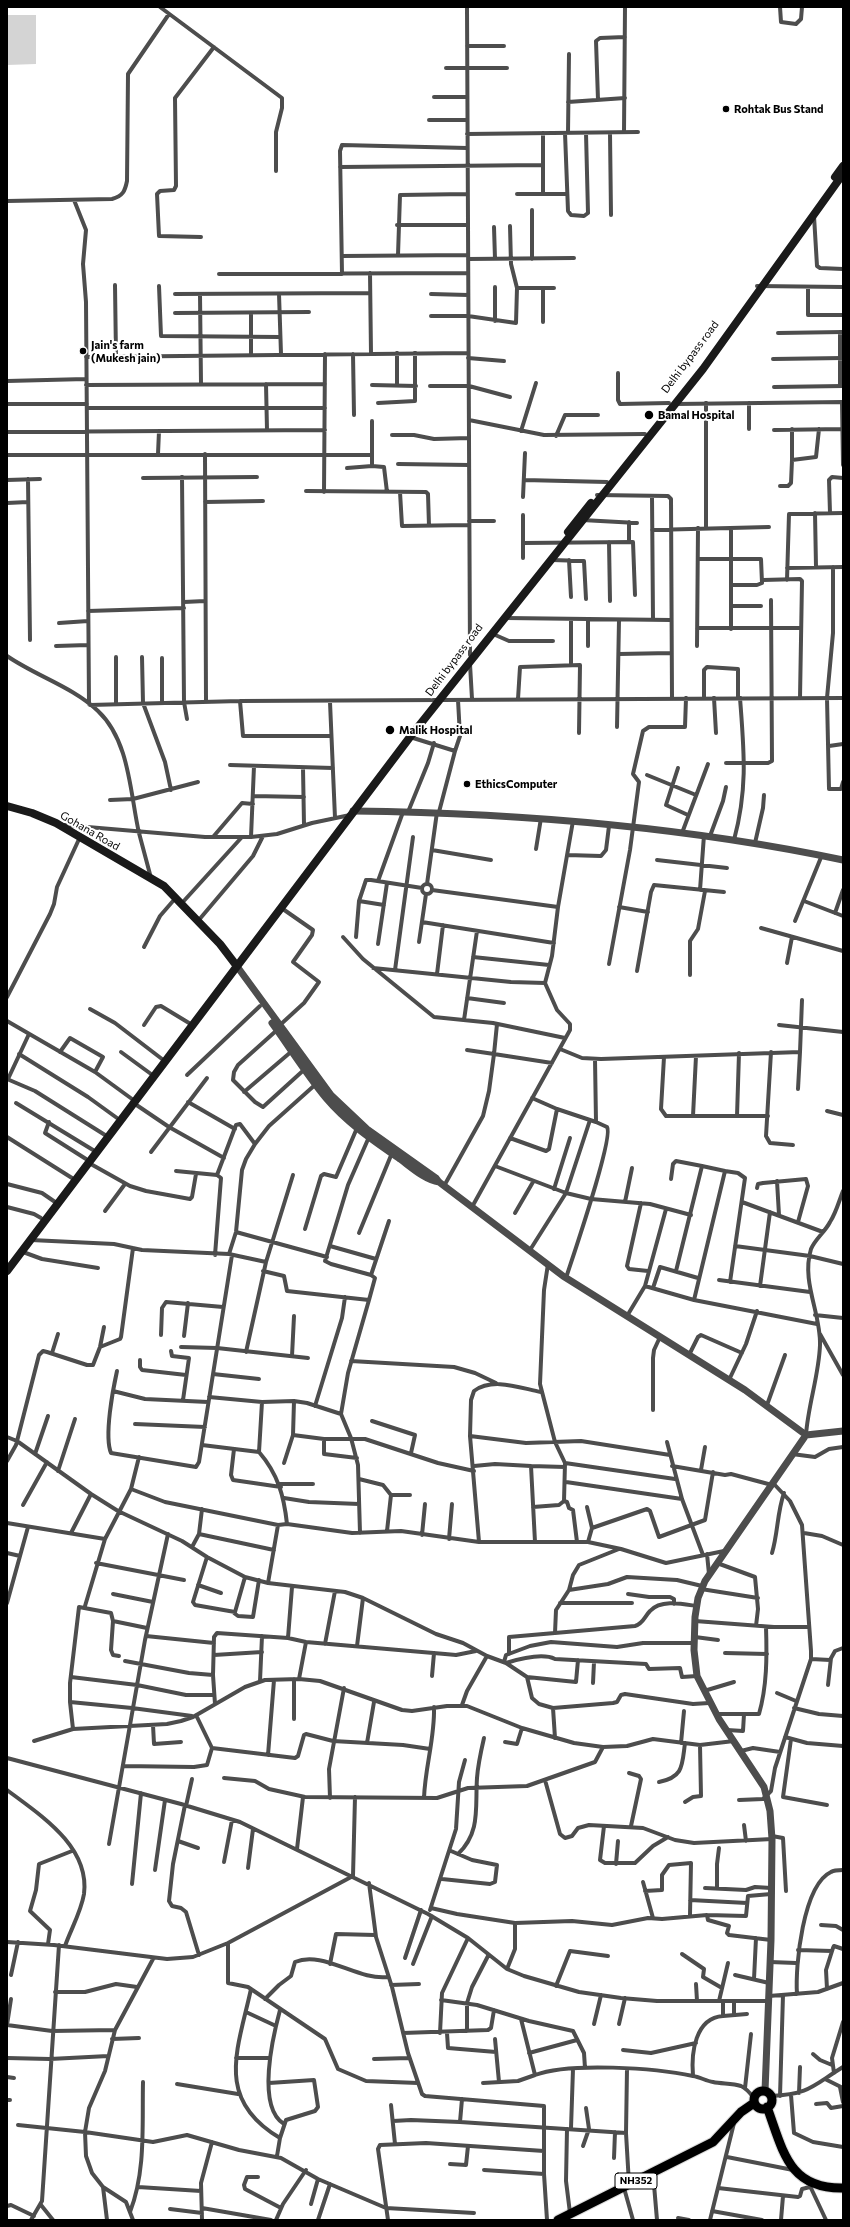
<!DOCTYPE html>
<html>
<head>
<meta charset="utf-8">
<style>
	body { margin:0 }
	#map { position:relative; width:850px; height:2227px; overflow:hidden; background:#fff; font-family:Commissioner,sans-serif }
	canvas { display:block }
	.frame { position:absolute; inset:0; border:8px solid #000; pointer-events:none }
</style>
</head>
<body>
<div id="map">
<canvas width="850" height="2227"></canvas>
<div class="frame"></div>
</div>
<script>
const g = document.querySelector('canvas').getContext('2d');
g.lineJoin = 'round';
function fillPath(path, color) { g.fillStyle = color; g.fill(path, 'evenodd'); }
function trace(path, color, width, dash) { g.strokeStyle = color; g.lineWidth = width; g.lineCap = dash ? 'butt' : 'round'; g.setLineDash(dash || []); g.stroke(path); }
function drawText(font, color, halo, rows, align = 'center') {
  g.font = font + ' Commissioner,sans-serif'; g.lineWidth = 4; g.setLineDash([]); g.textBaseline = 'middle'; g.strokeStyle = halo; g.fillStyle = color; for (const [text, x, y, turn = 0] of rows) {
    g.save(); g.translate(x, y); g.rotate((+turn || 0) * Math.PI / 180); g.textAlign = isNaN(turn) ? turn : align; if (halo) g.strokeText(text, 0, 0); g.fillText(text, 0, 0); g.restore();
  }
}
fillPath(new Path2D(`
	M7,15h29v49l-29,1z`), '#d4d4d4');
const trunk = new Path2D(`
	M754 2100a9 9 0 1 1 18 0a9 9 0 1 1-18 0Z
	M767,2107c16,43 21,82 76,81
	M558,2220l155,-78 28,-30 13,-9`);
trace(trunk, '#dbdbdb', 11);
trace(new Path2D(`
	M160,7l122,91v10l-6,24v39
	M467,7l3,648
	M780,7l1,15 15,2 5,-5 1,-12
	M467,46h37
	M446,68h61
	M434,97h33
	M598,100l-2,-59 4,-3 25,-1
	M568,102l57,-4
	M429,120h38
	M624,132l1,-125
	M543,133v61
	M565,133l3,78 3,4 13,1 4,-3 -2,-80
	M568,133l1,-79
	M610,133l1,82
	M467,134l171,-2
	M340,167l203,-2
	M517,194h50
	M74,200l12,30 -3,34 3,38 3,402
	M7,201l105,-2c11,-3 13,-8 15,-18l1,-107 41,-60
	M814,216l3,50 3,2 23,1
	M397,225h71
	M494,227l1,32
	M201,237l-42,-1 -2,-42 3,-3 14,-1 2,-4 -1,-88 39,-51
	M398,255l2,-60 67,-1
	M342,256l126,-1
	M468,259l106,-1
	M532,259v-49
	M370,273l1,81
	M219,274l249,-1
	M342,274l-2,-123 2,-6 125,3
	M115,285l1,72
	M159,286l2,50 119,1
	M757,286l86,1
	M495,287v34
	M808,287v28h35
	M517,288h37
	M543,288v34
	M175,294l195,-1
	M200,294l1,90
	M279,294l2,60
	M431,294l37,1
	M175,313l134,-1
	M431,316h37l48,7 1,-35 -6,-24 -1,-38
	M778,333l65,-1
	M397,353v32
	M353,354l1,61
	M251,355v-42
	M86,357l382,-4
	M468,358l36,3
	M773,359l70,-1
	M618,373v27l2,4 49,-1
	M7,381l79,-2
	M266,384l1,46
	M86,385l239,-1
	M372,385l44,1
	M430,386h39l41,11
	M840,386v-54
	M774,387l69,-1
	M842,402l1,63
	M378,403l37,-2v-48
	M7,404h80
	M676,404l167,-2
	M87,408h238
	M469,420l75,15 101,-1
	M372,421v45l12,1 3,25
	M749,429v-26
	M792,429v31l24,-3 3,-28
	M774,430l69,-1
	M521,431l15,-48
	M7,432l318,-2
	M392,435h22l20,4 35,-1
	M556,436l9,-21h33
	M158,454l1,-23
	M205,454l1,248
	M7,455h365
	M398,464l71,1
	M347,468l25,-2
	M182,477l2,225 3,17
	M143,478l114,-1
	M28,479l2,161
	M7,480l33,-1
	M524,480l83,2
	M780,486h8l3,-3 1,-23
	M306,491l120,1 2,2 1,32
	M324,492l1,-138
	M400,492l2,34 67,-1
	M597,495l71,1 3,3 1,200
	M652,496l1,124
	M523,497l2,-44
	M205,502l58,-1
	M7,503l21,-1
	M815,513l1,54
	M830,513l-1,-33 3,-3 11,1
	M582,520l55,3
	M469,521h25
	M706,528v-125
	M731,528v101
	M652,530l117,-3
	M609,542l1,59
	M629,542v-20
	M523,543l110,-1 2,53
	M523,558v-43
	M698,559h63l1,24 -5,2h-26
	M552,560l32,1 2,38
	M569,560l2,37
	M833,567v66l-6,65 2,91h12l2,-7
	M787,568l56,-1
	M763,580l37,-1 2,2 -2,117
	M787,580l2,-66 54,-1
	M184,602l21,-1
	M731,606h30
	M88,611l96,-3
	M506,618l165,2
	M571,620v44
	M588,620v26
	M59,623l29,-2
	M697,628h104
	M493,634l16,7h44
	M56,646l32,-1
	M697,646l1,-118
	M619,654l52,-1
	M7,656c29,20 66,31 91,55 32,30 32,83 41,122 4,15 8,30 12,45
	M116,657v46
	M142,657l1,46 22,59 6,28
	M162,658v44
	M470,664l2,35
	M704,698v-28l3,-3 31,2v29
	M714,698l2,35
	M518,699l2,-32 60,-2 -1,68
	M240,701l3,35h88
	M330,702l5,116
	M90,705l150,-4 603,-3
	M617,727l2,-107
	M410,737l45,14
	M829,746l14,-2
	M726,763h42l4,-2 -1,-161
	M230,765l103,3
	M303,768l1,57
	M678,768l-12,37 22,10
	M647,775l49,20
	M253,796l51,1
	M110,800l23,-1 65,-17
	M408,812l20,-49 6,-20
	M439,812l16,-61 5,-15 -2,-36
	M64,825l141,12h46l26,-3 35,-11 38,-8
	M682,833l26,-69
	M710,836l13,-35 3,-14
	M213,837l29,-34 11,1
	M251,837l3,-71
	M734,840c14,-52 10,-89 6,-142
	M755,843l8,-35 1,-13
	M536,849l5,-31
	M432,850l59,10
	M567,855l34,1 5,-6 3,-24
	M657,860l70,8
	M378,881l25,-69
	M427,884l10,-72
	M422 889a5 5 0 1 1 10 0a5 5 0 1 1-10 0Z
	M432,890l126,17
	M700,890l4,-55
	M359,901l25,4
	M804,901l39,15
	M182,903l60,-66
	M619,907l29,5
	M835,913l8,-23
	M198,921l55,-65 10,-20
	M795,921l27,-66
	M422,922l132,21
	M761,928l82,23
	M343,937l20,22 71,58 59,6 72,15
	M356,937l3,-36 7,-21h5l51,8
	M419,942l7,-48
	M378,944l9,-61
	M144,947l16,-31 13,-15
	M473,957l76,8
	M787,963l5,-26
	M609,964l21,-114 9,-68 -6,-8 10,-43 6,-4h36l1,-29
	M373,968l138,14 34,1 7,-27 6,-49 15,-86
	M395,970l18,-133
	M637,971l14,-79 3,-7 70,7
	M437,974l6,-49
	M690,975v-34l8,-12 7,-38
	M7,997l43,-83 4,-10 3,-17 23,-50
	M467,998l37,5
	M90,1009l25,14 47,36
	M464,1020l13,-89
	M7,1021l88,51 37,27
	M144,1025l12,-18 5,-1 28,17
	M280,1025l24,-22 15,-21 -26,-20 19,-27 1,-5 -33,-23
	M779,1025l64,7
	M277,1030l-39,35 -4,7 -1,8 22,22 8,5 43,-39
	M560,1049l22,9 19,1 199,-7 2,-52
	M467,1050l27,4 3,-30
	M60,1052l10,-14 33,19 -8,15
	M121,1052l30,22
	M771,1052l-5,84 4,7 23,2
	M19,1054l69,43 29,21
	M664,1057l-3,52 5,7h102
	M187,1075l73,-69
	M7,1079l28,12 70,44
	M8,1079l21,-45
	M798,1089l2,-37
	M244,1092l48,-41
	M188,1102l47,27
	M16,1103l77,47
	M135,1104l34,23 55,31
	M557,1109l39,13 -1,-63
	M827,1111l16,4
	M693,1116l3,-60
	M737,1116l2,-63
	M49,1122l-4,11 41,26
	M7,1137l65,41
	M369,1137l-21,48 -23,76 6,3 40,11
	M510,1138l36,13 3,-2 8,-40 -25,-11
	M151,1152l56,-74
	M89,1163l41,23 16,5 44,8 2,-2 4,-23
	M495,1166l71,27 25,6 59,5 41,11
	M176,1171l41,4
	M725,1171l13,2 7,5 -15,104
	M671,1179l2,-15 3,-3 26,5
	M777,1181l2,34
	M7,1184l35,9 16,11
	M444,1186l39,-70 6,-25 5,-37 58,9
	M757,1188l1,-4 5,-1 43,-4 2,7 -10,36
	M554,1189l16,-51
	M625,1202l7,-34
	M742,1202l81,30
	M641,1203l-14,63 2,3 19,2
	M7,1207l27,7 7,4
	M472,1207l98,-177v-6l-13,-14 -12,-27
	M105,1211l20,-27
	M515,1213l18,-31
	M305,1229l16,-53 3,-2 12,3 21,-49
	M236,1232l91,25
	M359,1233l33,-80
	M31,1240l83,4 28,6 87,4
	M330,1246l46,13
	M735,1246l75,10 33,8
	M530,1250l36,-57 24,-73
	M23,1252l19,7 56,9
	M215,1255l6,-77 -4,-3 19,-50 4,-1 15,20
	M266,1262l-37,-8 7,-22 6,-62 4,-11 9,-15 14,-18 47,-42
	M548,1264l-4,26 -4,94 15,58 10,21 -1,38 3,1 2,6 4,2 4,32
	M263,1271l21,5 3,15 82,9 6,-22 -4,-3 18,-54
	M676,1271l26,-105 23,5 -31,129
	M566,1278c6,-19 48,-141 41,-151l-11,-5
	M719,1280l91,12
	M645,1286l49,14 123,24
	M760,1286l10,-74
	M653,1288l7,-21 38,11
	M815,1315l28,3
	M627,1316l18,-30 21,-77
	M820,1334l23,41
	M161,1335l1,-27 4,-6 57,5
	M184,1336l4,-33
	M100,1347l20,-8 1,-2 12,-89
	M181,1347l36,1 91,10
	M171,1351l1,5 17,2 -6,42
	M246,1352l20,-90 27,-87
	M52,1353l6,-19
	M689,1355l9,-18 3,-2 41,18
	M292,1356l2,-40
	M140,1360v7l2,3 44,5
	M351,1361l103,6 21,6 21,10
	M117,1371c-4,18 -13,65 -6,82l85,14 3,-5 33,-207
	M213,1374l46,5
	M729,1380l17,-36 11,-33
	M113,1391l32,8 63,3
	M209,1397l53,5 32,-1 13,2 34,11
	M262,1402l-3,50c19,22 25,44 28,72
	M767,1405l18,-50
	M315,1406l27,-88 3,-21
	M653,1410v-52l1,-8 6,-13
	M372,1421l43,14 -4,18
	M135,1424l70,3
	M293,1435l31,4h41l73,24 36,8
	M806,1435c2,-30 13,-60 14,-90 1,-32 -19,-63 -9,-96 4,-10 14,-17 19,-27 6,-9 9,-21 13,-31
	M470,1436l56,7 55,-2 89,14
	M7,1437l10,4 74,53 27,17 64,30 25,16 38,20 23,6 77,9 18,6 73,36 27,9 24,13 19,7 21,14 5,21 7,6 14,4 60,-5 4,-1 4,-7 4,-1 68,10 16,-1
	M324,1439v15l33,4
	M667,1442l15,57 21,56
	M202,1445l57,7
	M234,1449l-3,26 2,5 48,7
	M35,1454l13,-38
	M792,1454l23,3 14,-8 14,-2
	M7,1461l9,-16 23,-90 4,-4 4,1 40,13h6l7,-18 4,-20
	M284,1463l9,-28 1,-34
	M565,1463l110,16
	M474,1466l21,-2 36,2
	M672,1466l53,9 6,-1 41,11
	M701,1470l4,-23
	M58,1471l17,-52
	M359,1479l24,6 8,10h19
	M566,1482l116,17
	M280,1484h33
	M131,1489l34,13 113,23 9,-1 65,9 49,-2 78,11h109l33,7 45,14 58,-12
	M284,1498l25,4 50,2
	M23,1505l24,-43
	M533,1507l26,-2 5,-4
	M587,1507l5,21 -4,14
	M7,1523l98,16
	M592,1528l55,-19 3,2 9,26 46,-17 8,-48
	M387,1531l4,-36
	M71,1533l20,-39
	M360,1533l-2,-68 -7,-27 -10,-24 7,-41 21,-73
	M804,1533l18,3 21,9
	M199,1534l75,16
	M422,1535l3,-31
	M449,1539l3,-35
	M479,1542l-9,-106 1,-36 3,-9c19,-14 46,-3 67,1
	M535,1542l-4,-76 34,1
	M192,1547l7,-13 3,-25
	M7,1553l13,3
	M772,1553c6,-20 5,-40 12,-60
	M707,1554l2,20
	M207,1557l-14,45 2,3 40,7 10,-35
	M96,1563l88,17
	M717,1563l38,14 3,32 -2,17
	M268,1583l10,-58
	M198,1585l23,8
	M701,1589l57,9
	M569,1590l39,-6 19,-7 50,3 25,6
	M113,1594l40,8
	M628,1594l21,3h21l4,2v5
	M7,1603l21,-76
	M560,1603h72
	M85,1606l20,-67 26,-50 8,-32
	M234,1613l4,3 15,1 6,-37
	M113,1621l34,7
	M695,1621l79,6h35
	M555,1633l1,-23 13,-20 4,-15 6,-10 40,-16
	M146,1636l68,7
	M695,1637l23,3
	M288,1638l4,-51
	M325,1644l10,-53
	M357,1646l6,-48
	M725,1653l42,1
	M509,1654v-17l126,-11c8,-2 10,-10 15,-15 11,-12 33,-7 46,-5
	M214,1655l48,-3
	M811,1659l19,1 5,-9 8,-3
	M125,1661l64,12 24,2
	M504,1662l2,-7 24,-9 21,-4 66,5 26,-4h51
	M506,1663c13,-4 37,-10 49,-4l91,5 3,5 31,-1 2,9 15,-1
	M432,1676l2,-23
	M71,1677l66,8 49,10h28
	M527,1677l49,5 2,-22
	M299,1679l7,-37
	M260,1681l2,-45
	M593,1683l1,-21
	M828,1685l3,-27
	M704,1691l30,-9
	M777,1693l19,8
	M70,1702l62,6 60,8
	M215,1704l-2,-29 1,-38 3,-4 71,5 18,4 139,12 11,1 20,-4
	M462,1705l5,-14 20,-35
	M553,1708l2,30
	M794,1708l25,6 24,2
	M716,1714h43c8,-28 8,-57 7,-87
	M294,1719v-40
	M153,1725l1,19 27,-2
	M73,1729l-3,-27v-19l9,-76 32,6 2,8 -2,29 2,5 6,1
	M727,1730l16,1 1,-17
	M785,1737l22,6 36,3
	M791,1739l-8,58 44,8
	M34,1741l39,-12 94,-5 14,-3 12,-4 52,-30 20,-7 34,-1 21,2 82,29 10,1 35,-5h20l55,22 52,15 29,4 24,-1 26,-7 47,6 34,-4
	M505,1742l12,2 5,-16
	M367,1743l7,-41
	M681,1743l3,-32
	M212,1748l83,10 3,-2 6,-21 2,-1 27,7 70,4 27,4
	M741,1751l12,-3 27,4
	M268,1755l6,-75
	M7,1758l174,46 59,18 188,92 40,24 39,31 17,7 55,16 42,6 36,3h112
	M123,1766l71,1 13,-2 5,-17 -16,-33
	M629,1773l10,3 2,3 -10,47
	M224,1778l31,3 14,8 36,8 132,1 31,-10 59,-2 68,-24 8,-15
	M545,1780l15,54 5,4 7,-2 6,-8 11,-3 54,3 32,12 19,3 78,-4
	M659,1782c25,-5 23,-17 26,-39
	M7,1790c33,25 83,56 77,104 -3,18 -13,35 -19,52
	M330,1798l-1,-29 15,-81
	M424,1798c1,-31 11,-60 10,-91
	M739,1800l24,-1 8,-8 4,-23 36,-109v-8l-9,-126 -12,-24 -17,-18
	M685,1802l8,-5 8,-1 -1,-51
	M185,1805l-12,59 -4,37 3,5 9,2 5,4 13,43
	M186,1806l6,-27
	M744,1825l2,16
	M604,1826l-4,34 5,3h30l18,-17 15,-9
	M772,1836l11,2 3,53
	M178,1841l20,7
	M109,1844l36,-204 23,-106
	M297,1849l6,-52
	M458,1854c23,-22 17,-47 19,-76 1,-14 4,-27 7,-40
	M224,1862l8,-42
	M616,1864l2,-23
	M248,1868l5,-39
	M155,1870l10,-70
	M353,1876l2,-79
	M442,1879l48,5 5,-2 2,-17 -25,-5 -21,-9
	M643,1882l10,36
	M369,1883l7,54 16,50 16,66 14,41 3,2 119,10v68l3,46
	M132,1884l9,-91
	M705,1888l41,2 9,-3 16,1
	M717,1889v-25l2,-16
	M645,1891l17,-1v-15l7,-10 22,-2 -1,52
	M690,1900l57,3
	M431,1908l26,6 58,9 57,-2 40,4 36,-7 14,1 45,-4 1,5 21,6 -2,7 2,2 42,5
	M430,1910l26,-81 3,-47 6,-22
	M707,1915l39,1 2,-20 23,-2
	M821,1925l15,1 7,4
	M7,1942l47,3 113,14 26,-2 35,-14 125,-67
	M228,1943v40l20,4 77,52 13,30 28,12 52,2
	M48,1944l2,-14 -20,-19 6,-21 3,-26 33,-13
	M798,1950l34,1
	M682,1954l22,15 -1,8 19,11
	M405,1958l16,-48
	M770,1962l26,1
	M330,1964l6,-30 39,1
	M413,1964l19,-48
	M507,1969l8,-20v-26
	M11,1975l7,-33
	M735,1975l34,8
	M754,1979l2,-41
	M696,1984l1,17
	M391,1985l28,-1
	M556,1986l14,-35 38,5
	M251,1989c-13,60 -37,110 29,149
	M827,1989l-1,-19 7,-22 1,-2 9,3
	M55,1992h30l31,-8 21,3
	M797,1994c-2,-28 6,-109 34,-122 3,-2 8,-2 12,-2
	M769,1996l49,-4 25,-9
	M265,1999l14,-14 12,-9 4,-14c28,-12 63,19 93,15
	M441,2000l36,5 52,16 44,10 11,22 1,15
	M719,2001l9,-38
	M734,2001v14
	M280,2010c-7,26 -24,97 4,114
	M246,2012l30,14
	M723,2016l24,-2
	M521,2019l14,56c34,-13 121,-7 158,1 7,1 13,5 20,6 9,2 19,1 28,4 5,2 9,7 13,12
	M594,2024l7,-29
	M619,2024l6,-26
	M7,2025l45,6 63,-1
	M7,2025l4,-26
	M467,2031v-28l5,-16 16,-31
	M403,2033l85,-3 3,-2 3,-18
	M440,2033l2,-40 26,-55
	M447,2033l1,15 48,4
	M112,2039l27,-1
	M495,2039l4,43
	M623,2050l28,3 45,-10
	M529,2053l48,-13
	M813,2054l7,6 12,5
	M7,2058l43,1 58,-3
	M236,2058h33
	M374,2059l35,-1
	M627,2069l-1,64 3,51
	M834,2073l-2,-15 11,-36
	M693,2076c-2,-23 2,-58 30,-60v-15
	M7,2077l7,1
	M825,2079l18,9
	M269,2083l45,-3 4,27 -3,4 -29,9 -6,18 -3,18
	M483,2083l35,-2 17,-6
	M177,2084l61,10
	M840,2087l3,15
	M745,2088l6,-54
	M799,2093l1,-26
	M791,2095l3,38 19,9 30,5
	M771,2096c39,-2 41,-10 72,-29
	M780,2096l3,-101
	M7,2100h3
	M816,2104l11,-1 4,5 12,-2
	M391,2105l4,39
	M393,2121l18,-1 49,2 166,11
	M460,2122l2,-23
	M18,2125l67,7 68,10 34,-7 52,15 42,8 37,21 68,29 88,5
	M571,2128l2,-59
	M567,2129l-1,52 4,32
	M583,2146l6,-17 -3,-21
	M727,2157l66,13
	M614,2158l1,-26
	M450,2164l16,1 2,-19
	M484,2170l60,4
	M653,2173l4,47
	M258,2177h-11l-3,8 1,4 36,19
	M810,2186l16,34
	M103,2187l4,33
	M138,2187l63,4
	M624,2188l9,32
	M718,2188l80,9 2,-1 2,-7 8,-2
	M311,2204l7,-25
	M41,2205l12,15
	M7,2206l4,-1 23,11
	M202,2208l69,12
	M170,2209l32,4
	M712,2211l50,9
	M130,2212c16,-41 12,-87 13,-130
	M678,2218l11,2
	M31,2220l11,-19 17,-256
	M133,2220l-7,-18 -23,-15 -11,-14 -6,-17 -1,-24 4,-24 16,-37 10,-41 38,-71
	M202,2220l-1,-37 11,-41
	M276,2220l7,-16 23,-34
	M318,2220l12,-36
	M388,2220l-10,-71 2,-4 46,-2 118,8
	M710,2220l24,-97
	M781,2220l2,-24`), '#4d4d4d', 4);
trace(new Path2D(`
	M353,811c164,2 329,15 490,49
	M236,965l95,130 36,34 69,49 3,4 124,94 182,114 61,45 37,-4
	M272,1023c18,25 35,52 54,75 21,25 48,43 74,61 11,8 25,21 39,23
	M765,2091l6,-151 1,-101 -2,-28 -6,-24 -45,-68 -22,-43 -3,-26 1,-33 3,-19 7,-17 101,-146`), '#4d4d4d', 7);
trace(new Path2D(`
	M835,177l8,-11
	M568,532l23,-29
	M7,806l25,7 24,10 108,63 56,58 16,21
	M7,1271l403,-534 293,-368 140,-195`), '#1a1a1a', 8);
trace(trunk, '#000', 9);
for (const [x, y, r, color] of [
	[726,109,4,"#000"],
	[83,351,4,"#000"],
	[649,415,5,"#000"],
	[390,730,5,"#000"],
	[467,784,4,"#000"]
]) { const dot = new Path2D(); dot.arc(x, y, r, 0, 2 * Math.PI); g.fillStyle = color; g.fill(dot); trace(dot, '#fff', 1.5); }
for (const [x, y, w] of [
	[636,2181,42]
]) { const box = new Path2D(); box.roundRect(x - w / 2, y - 8, w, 16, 3); g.fillStyle = '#fff'; g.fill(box); trace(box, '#000', 1); }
drawText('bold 10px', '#000', null, [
	["NH352",636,2181]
]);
drawText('bold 11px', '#000', '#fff', [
	["Rohtak Bus Stand",734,109],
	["Jain's farm",91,345],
	["(Mukesh jain)",91,358],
	["Bamal Hospital",658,415],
	["Malik Hospital",399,730],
	["EthicsComputer",475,784]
], 'left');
drawText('11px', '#000', '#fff', [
	["Delhi bypass road",690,357,-53],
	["Delhi bypass road",454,660,-53],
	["Gohana Road",90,831,30]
]);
</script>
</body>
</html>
